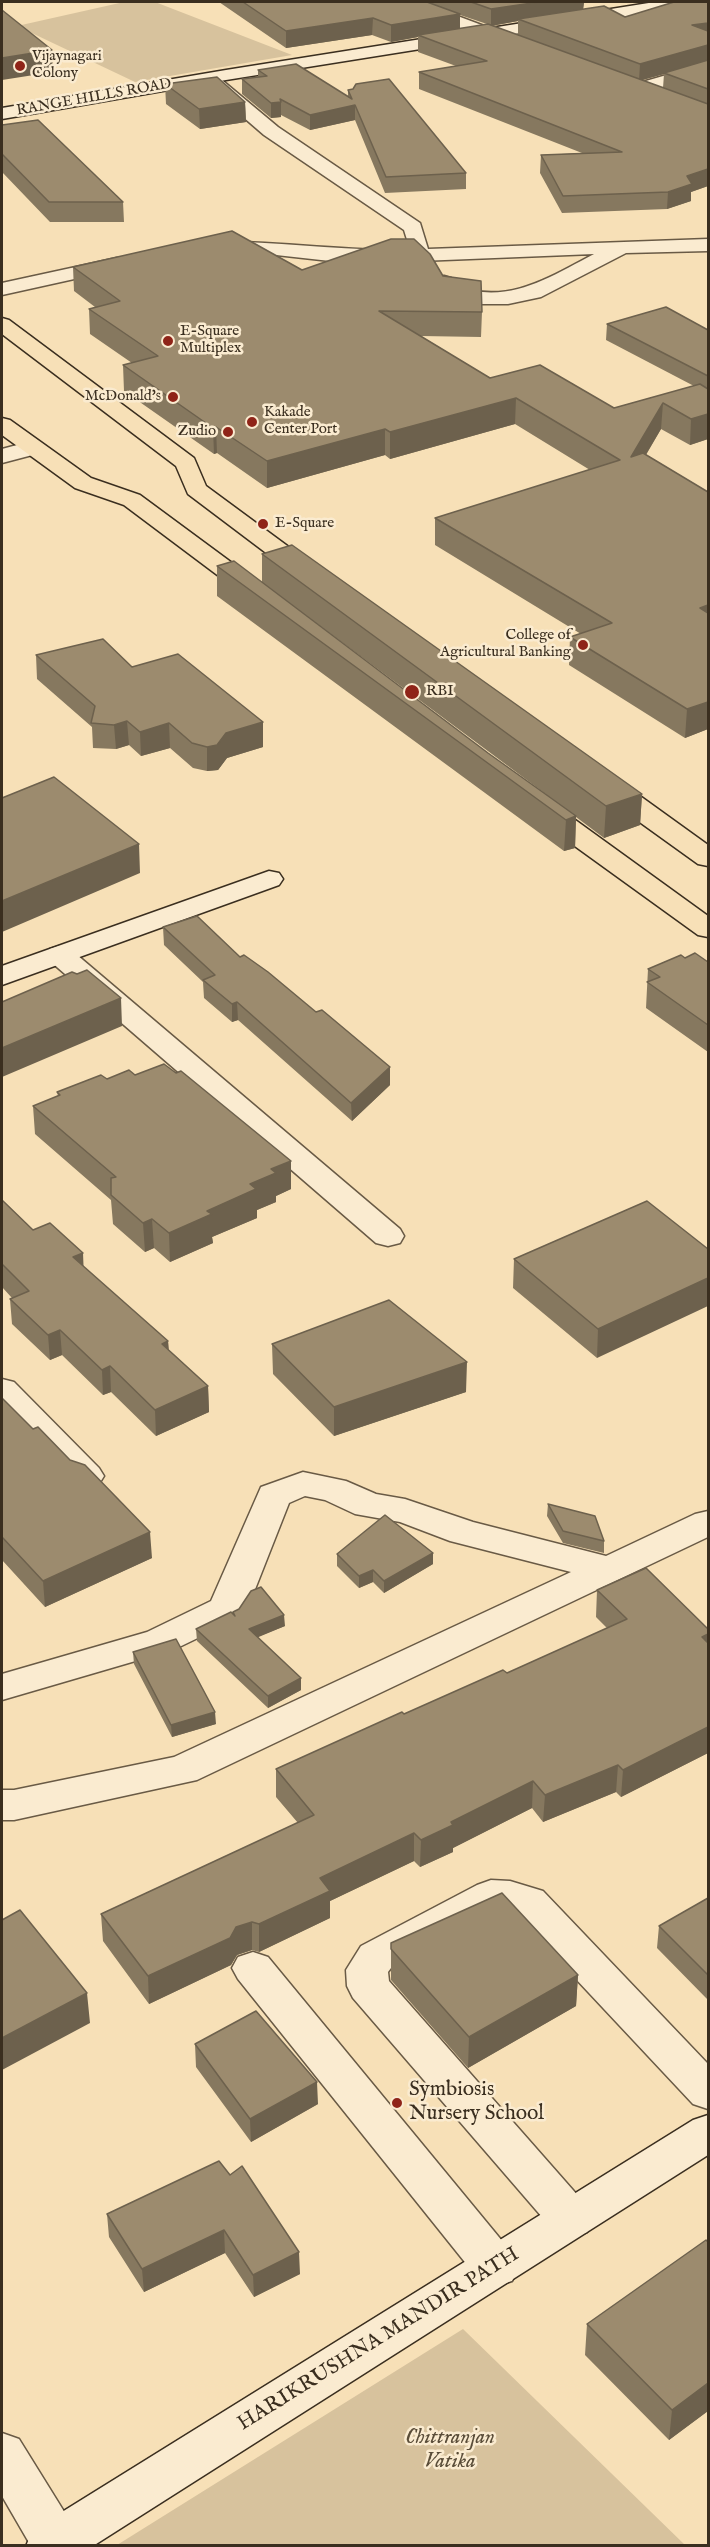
<!DOCTYPE html>
<html>
<head>
<meta charset="utf-8">
<style>
	body { margin:0 }
	#map { position:relative; width:710px; height:2547px; overflow:hidden; background:#f7e0b7; font-family:"IM FELL English",serif }
	canvas { display:block }
	.frame { position:absolute; inset:0; border:3px solid #3a2e1f; pointer-events:none }
</style>
</head>
<body>
<div id="map">
<canvas width="710" height="2547"></canvas>
<div class="frame"></div>
</div>
<script>
const g = document.querySelector('canvas').getContext('2d');
g.lineJoin = 'round';
function fillPath(path, color) { g.fillStyle = color; g.fill(path, 'evenodd'); }
function trace(path, color, width, dash) { g.strokeStyle = color; g.lineWidth = width; g.lineCap = dash ? 'butt' : 'round'; g.setLineDash(dash || []); g.stroke(path); }
function drawText(font, color, halo, rows, align = 'center') {
  g.font = font + ' "IM FELL English",serif'; g.lineWidth = 5; g.setLineDash([]); g.textBaseline = 'middle'; g.strokeStyle = halo; g.fillStyle = color; for (const [text, x, y, turn = 0] of rows) {
    g.save(); g.translate(x, y); g.rotate((+turn || 0) * Math.PI / 180); g.textAlign = isNaN(turn) ? turn : align; if (halo) g.strokeText(text, 0, 0); g.fillText(text, 0, 0); g.restore();
  }
}
fillPath(new Path2D(`
	M124,2h31l137,53 -157,27 -118,-56z
	M463,2329l222,216h-568z`), '#d7c29d');
const street = new Path2D(`
	M397,2h23l99,37 3,4 -3,4h-12l-107,-41z
	M708,63v11l-70,20 -6,-1 -3,-4 3,-4z
	M211,75l6,1 61,51 142,96 8,26 280,-10v12l-82,2 -85,44 -33,7h-39l-30,-10 -5,-12 3,-4 7,-2 7,2 4,8c54,19 93,-8 139,-32l-174,7 -7,-2 -9,-29 -140,-95 -59,-51 -3,-4 3,-4z
	M218,241c57,1 113,8 170,9l7,2 3,4 -3,4 -7,2 -58,-1 -63,-7 -56,-3 -3,-4 3,-4z
	M117,258l7,2 3,4 -3,4 -122,27v-12z
	M32,441l8,2 3,5 -3,5 -38,10v-14z
	M60,946l10,3 330,280 4,7 -4,7 -12,3 -12,-3 -326,-282 -5,-6 5,-6z
	M2,1379l12,3 85,86 5,8 -5,8 -13,4 -13,-4 -71,-74z
	M303,1472l43,9 30,13 29,5 68,23 133,34 89,-42 13,-3v26l-511,243 -183,40h-12v-30h12l160,-33 397,-185 -121,-31 -50,-19 -45,-8 -30,-14 -20,-4 -16,7 -37,94 -15,22 -64,31 -171,50v-26l145,-42 64,-31 50,-114z
	M491,1880l19,1 33,10 165,173v45l-15,-5 -178,-190 -19,-2 -105,56 -3,4 1,9 198,225 6,13 -6,13 -16,6 -16,-6 -202,-234 -6,-12 -1,-16 15,-24 116,-61z
	M253,1952l15,5 244,296 7,14 -7,14 -16,5 -16,-5 -242,-302 -6,-11 6,-11z
	M2,2433l17,6 54,87 7,16 -1,4h-48l-29,-50z`);
const secondary = new Path2D(`
	M655,2h38l-3,4 -6,1 -458,73 -224,39v-11l224,-38z
	M269,871l10,2 4,6 -4,6 -277,100v-19z
	M708,2115v40l-615,391h-67l7,-16 660,-410z`);
const primary = new Path2D(`
	M2,318l7,2 185,138 12,28 114,84 3,5 -3,5 -9,2 -9,-2 -114,-86 -12,-28 -174,-132z
	M2,418l8,2 81,58 49,17 126,93 3,5 -3,5 -9,2 -9,-2 -124,-93 -49,-17 -73,-53z
	M605,776l10,2 93,67v21l-10,-2 -103,-74 -3,-6 3,-6z
	M539,799l10,2 159,115v21l-10,-2 -169,-122 -4,-6 4,-6z`);
trace(street, '#695a45', 3);
trace(secondary, '#3a2e1f', 3);
trace(primary, '#3a2e1f', 3);
fillPath(street, '#faebd0');
fillPath(secondary, '#faebd0');
fillPath(primary, '#f7e0b7');
fillPath(new Path2D(`
	M219,2h365l-1,7 42,8 83,-15v184l-17,6v9l-24,8 -105,4 -22,-40 1,-18 41,-2 -163,-64v-17l37,-6 -38,-14v-15l-27,5 -19,-7 -86,13zM460,15l27,9 -27,5zM518,21v14l-27,-9zM664,74l-1,14 -21,-8z
	M258,70l90,27v-7l118,83v16l-81,4 -30,-73 -45,10 -29,-15v2l-10,1 -29,-24v-15l16,-2z
	M165,84l80,18 1,20 -46,7 -34,-25z
	M2,125l121,77 1,20h-74l-48,-50z
	M73,267l229,3 141,6 39,36 -1,25 -60,-1 69,42 124,30 80,-22 -88,-46 1,-16 101,6v109l-18,6 -29,-16 -15,26 62,37v237l-23,9 -116,-73 1,-28 11,-3 -146,-89v-27l155,-48 -75,-46 -125,35 -5,-4 -118,33 -50,-35 -3,1 -90,-63 -1,-26 9,-2 -42,-29 -1,-25 6,-2 -21,-16z
	M262,554l380,240 -2,31 -36,13 -28,-21 -1,31 -11,3 -347,-255v-30l45,17zM277,594l274,204 -63,-45z
	M36,655l96,12 131,80 -36,11 -9,12 -11,1 -14,-3 -23,-20 -29,8 -12,-11 -13,4 -23,-1 -1,-21 -55,-48z
	M163,927l77,30 150,110v18l-38,36 -114,-101 -6,2 -28,-24 -1,-16 -39,-37z
	M685,958l23,4v90l-62,-44 2,-39z
	M135,1075l156,114 -15,7v6l-19,8v8l-45,19 1,6 -43,19 -16,-14 -9,4 -32,-28 -2,-24 -76,-66 -2,-28 25,-10 -1,-4 50,-13z
	M2,1200l31,30 50,23v13l85,75 1,9 39,36 1,26 -53,24 -45,-44 -8,3 -41,-40 -12,5 -38,-36 -2,-25 2,-1 -10,-11z
	M647,1201l-50,157 -84,-70 1,-29z
	M272,1344l194,48 -132,44 -61,-62z
	M2,1398l150,160 -107,49 -43,-47z
	M548,1504l56,37v12l-41,-10 -16,-27z
	M433,1553v11l-49,29 -11,-11 -14,6 -22,-22v-12z
	M597,1590l111,39v124l-87,44 -5,-5 -73,30 -11,-14 -79,40v4l-33,15 -6,-6 -84,40v17l-71,34 -7,-2 -15,5 -6,10 -82,39 -46,-63 -2,-27 197,-91 -22,-26v-28l128,-55 103,-41 100,-45 -11,-11z
	M233,1612l52,14 -28,11 44,41v12l-33,18 -71,-67 -1,-12 37,-15z
	M133,1652l83,72 -44,13 -38,-73z
	M708,1898v102l-51,-52 2,-22z
	M391,1943l187,32 -2,31 -108,62 -77,-88z
	M195,2044l123,60 -67,38 -55,-75z
	M230,2175l70,99 -46,23 -29,-44 -81,39 -35,-55 -2,-23z
	M708,2242v169l-39,29 -84,-85 2,-31z`), '#86785f');
fillPath(new Path2D(`
	M539,2h45l-1,9 -65,8v2l-27,5v-17z
	M460,14v17l-42,4v2l-27,5v-17z
	M373,18l-1,17 -86,13v-17z
	M708,23v17l-16,-15z
	M708,45v16l-44,12v1l-25,7 1,-17z
	M52,50l1,22 -51,8v-22z
	M245,102l1,20 -46,7 -1,-20z
	M281,102v15l-10,1v-15z
	M355,105v15l-45,10v-15z
	M708,169v17l-17,6v9l-24,8 1,-17 19,-16z
	M516,398l-1,26 -125,35v-27z
	M663,403l-2,26 -32,54 2,-26z
	M708,414v25l-18,6 1,-26z
	M216,427l1,26 -3,1 -1,-26z
	M385,429v26l-118,33v-27z
	M708,605v27l-8,-24z
	M708,702v27l-23,9 2,-29z
	M127,721l2,24 -13,4 -2,-24z
	M263,722v25l-36,11 -9,12 -11,1v-24l19,-14z
	M169,723l1,25 -29,8 -1,-24z
	M642,794l-2,31 -36,13 2,-32z
	M576,816l-1,32 -11,3 2,-31z
	M139,844l1,29 -138,59v-31z
	M121,998l1,28 -120,51v-29z
	M237,1002l1,18 -6,2v-18z
	M390,1067v18l-38,36 -1,-18z
	M291,1161v28l-15,7v6l-19,8v8l-45,19 1,6 -43,19 -1,-29 81,-49 21,-15z
	M152,1219l2,29 -9,4 -2,-29z
	M83,1253l1,25 -11,-21z
	M708,1278v28l-111,52 1,-29z
	M60,1330l2,25 -12,5 -2,-25z
	M168,1341l1,25 -7,-22z
	M467,1362l-1,30 -132,44v-29z
	M110,1366l1,26 -8,3 -1,-25z
	M208,1386l1,26 -53,24 -1,-26z
	M150,1532l2,26 -107,49 -2,-26z
	M433,1553v11l-49,29v-12z
	M373,1570v12l-14,6v-12z
	M284,1615l1,11 -36,15v-12z
	M708,1634v26l-6,-23z
	M301,1678v12l-33,18v-12z
	M215,1712l1,12 -44,13 -1,-12z
	M708,1727v26l-87,44 2,-27z
	M618,1765l-2,27 -73,30 2,-27z
	M533,1781l-1,27 -79,40v4l-33,15 1,-27 30,-18z
	M414,1833v28l-84,40v17l-71,34v-28l61,-46z
	M252,1922v28l-15,5 -6,10 -82,39 -1,-28 88,-49z
	M578,1975l-2,31 -108,62 1,-31z
	M87,1993l3,30 -88,47v-32z
	M317,2082l1,22 -67,38 -1,-23z
	M224,2230l1,23 -81,39 -2,-23z
	M299,2252l1,22 -46,23 -1,-22z
	M708,2383v28l-39,29 3,-30z`), '#6d614d');
const building = new Path2D(`
	M243,2h184l33,12 -69,11 -18,-7 -87,13z
	M471,2h68l-48,7z
	M674,2h34v21l-16,2 16,6v14l-68,19 -122,-45 86,-13 21,11z
	M2,10l50,40 -50,8z
	M488,24l220,80v65l-21,7 5,8 -24,8 -105,4 -22,-41 81,-3 -203,-80 68,-11 -69,-26z
	M708,60v29l-44,-16z
	M296,64l56,35 -4,-9 5,-1 3,-5 33,-5 77,94 -80,4 -31,-72 -45,10 -30,-16 1,3 -10,1 -29,-24 25,-3 -9,-6z
	M217,77l28,25 -46,7 -34,-25z
	M38,120l85,82h-74l-47,-48v-29z
	M232,231l70,39 89,-31h23l16,15 13,22 38,5 1,31 -103,-1 111,67 50,-13 74,43 86,-24 8,5v25l-17,5 -28,-16 -32,54 12,-4 65,39v113l-8,3 8,5v89l-21,7 -117,-72 42,-14 -177,-105 185,-58 -104,-62 -126,34 -5,-3 -118,32 -51,-34 -3,1 -90,-63 35,-9 -69,-47 31,-8 -47,-34z
	M666,307l42,23v46l-101,-52z
	M292,545l350,249 -36,12 -344,-252z
	M234,561l254,192 88,63 -10,4 -349,-254z
	M103,639l29,28 46,-13 85,68 -37,11 -9,12 -10,2 -15,-4 -23,-20 -29,9 -13,-11 -13,4 -23,-2 4,-17 -59,-51z
	M54,777l85,67 -137,57v-103z
	M197,916l43,41 4,-2 24,17 48,40 6,-2 68,57 -39,36 -114,-101 -5,2 -29,-24 12,-5 -52,-48z
	M695,953l13,9v63l-61,-43 13,-5 -12,-8 33,-14 4,3z
	M87,970l34,28 -119,50v-46l70,-30 5,2z
	M164,1064l12,9 5,-2 110,90 -20,8 5,4 -26,11 6,5 -49,22 5,3 -43,19 -17,-14 -9,4 -32,-28v-17l5,-1 -83,-71 27,-11 -3,-3 44,-17 6,4 22,-9 6,5z
	M2,1200l31,30 17,-7 33,30 -10,4 95,84 -6,3 46,42 -53,24 -45,-44 -8,4 -42,-40 -12,5 -38,-36 19,-8 -27,-27z
	M647,1201l61,48v29l-110,51 -84,-70z
	M389,1300l78,62 -133,45 -62,-63z
	M2,1398l31,31 5,-2 32,33 15,5 65,67 -107,49 -41,-44z
	M548,1504l47,12 9,25 -41,-10z
	M385,1515l48,38 -49,28 -11,-11 -14,6 -22,-22z
	M646,1568l62,61v5l-6,3 6,6v84l-85,43 -5,-5 -73,30 -12,-14 -82,41 2,3 -32,15 -7,-7 -94,45 10,13 -71,33 -7,-2 -16,5 -6,11 -82,38 -47,-62 213,-99 -38,-46 126,-57 2,2 99,-44 4,3 120,-54 -30,-29z
	M261,1587l23,28 -35,14 52,49 -33,18 -72,-67 35,-17 4,4 -2,-4 6,-3 12,-18z
	M176,1639l39,73 -44,13 -38,-73z
	M502,1893l76,82 -109,62 -78,-88v-6z
	M708,1898v77l-49,-49z
	M20,1910l67,83 -85,45v-118z
	M256,2011l61,71 -67,37 -55,-75z
	M219,2161l11,14 12,-9 57,86 -46,23 -29,-45 -82,39 -35,-55z
	M706,2240l2,2v141l-36,27 -85,-86z`);
fillPath(building, '#9c8b6e');
trace(building, '#6d614d', 1.5);
for (const [x, y, r, color] of [
	[20,66,6,"#8f2418"],
	[168,341,6,"#8f2418"],
	[173,397,6,"#8f2418"],
	[252,422,6,"#8f2418"],
	[228,432,6,"#8f2418"],
	[263,524,6,"#8f2418"],
	[583,645,6,"#8f2418"],
	[412,692,8,"#8f2418"],
	[397,2103,6,"#8f2418"]
]) { const dot = new Path2D(); dot.arc(x, y, r, 0, 2 * Math.PI); g.fillStyle = color; g.fill(dot); trace(dot, '#faebd0', 2); }
drawText('15px', '#3a2e1f', '#faebd0', [
	["Vijaynagari",32,57],
	["Colony",32,74],
	["E-Square",180,332],
	["Multiplex",180,349],
	["McDonald's",161,397,"right"],
	["Kakade",264,413],
	["Center Port",264,430],
	["Zudio",216,432,"right"],
	["E-Square",275,524],
	["College of",571,636,"right"],
	["Agricultural Banking",571,653,"right"],
	["RBI",426,692]
], 'left');
drawText('15px', '#3a2e1f', '#faebd0', [
	["RANGE HILLS ROAD",94,98,-10]
]);
drawText('21px', '#3a2e1f', '#faebd0', [
	["Symbiosis",409,2091],
	["Nursery School",409,2115]
], 'left');
drawText('21px', '#3a2e1f', '#faebd0', [
	["HARIKRUSHNA MANDIR PATH",379,2340,-32]
]);
drawText('italic 21px', '#594c38', '#faebd0', [
	["Chittranjan",450,2439],
	["Vatika",450,2463]
]);
</script>
</body>
</html>
